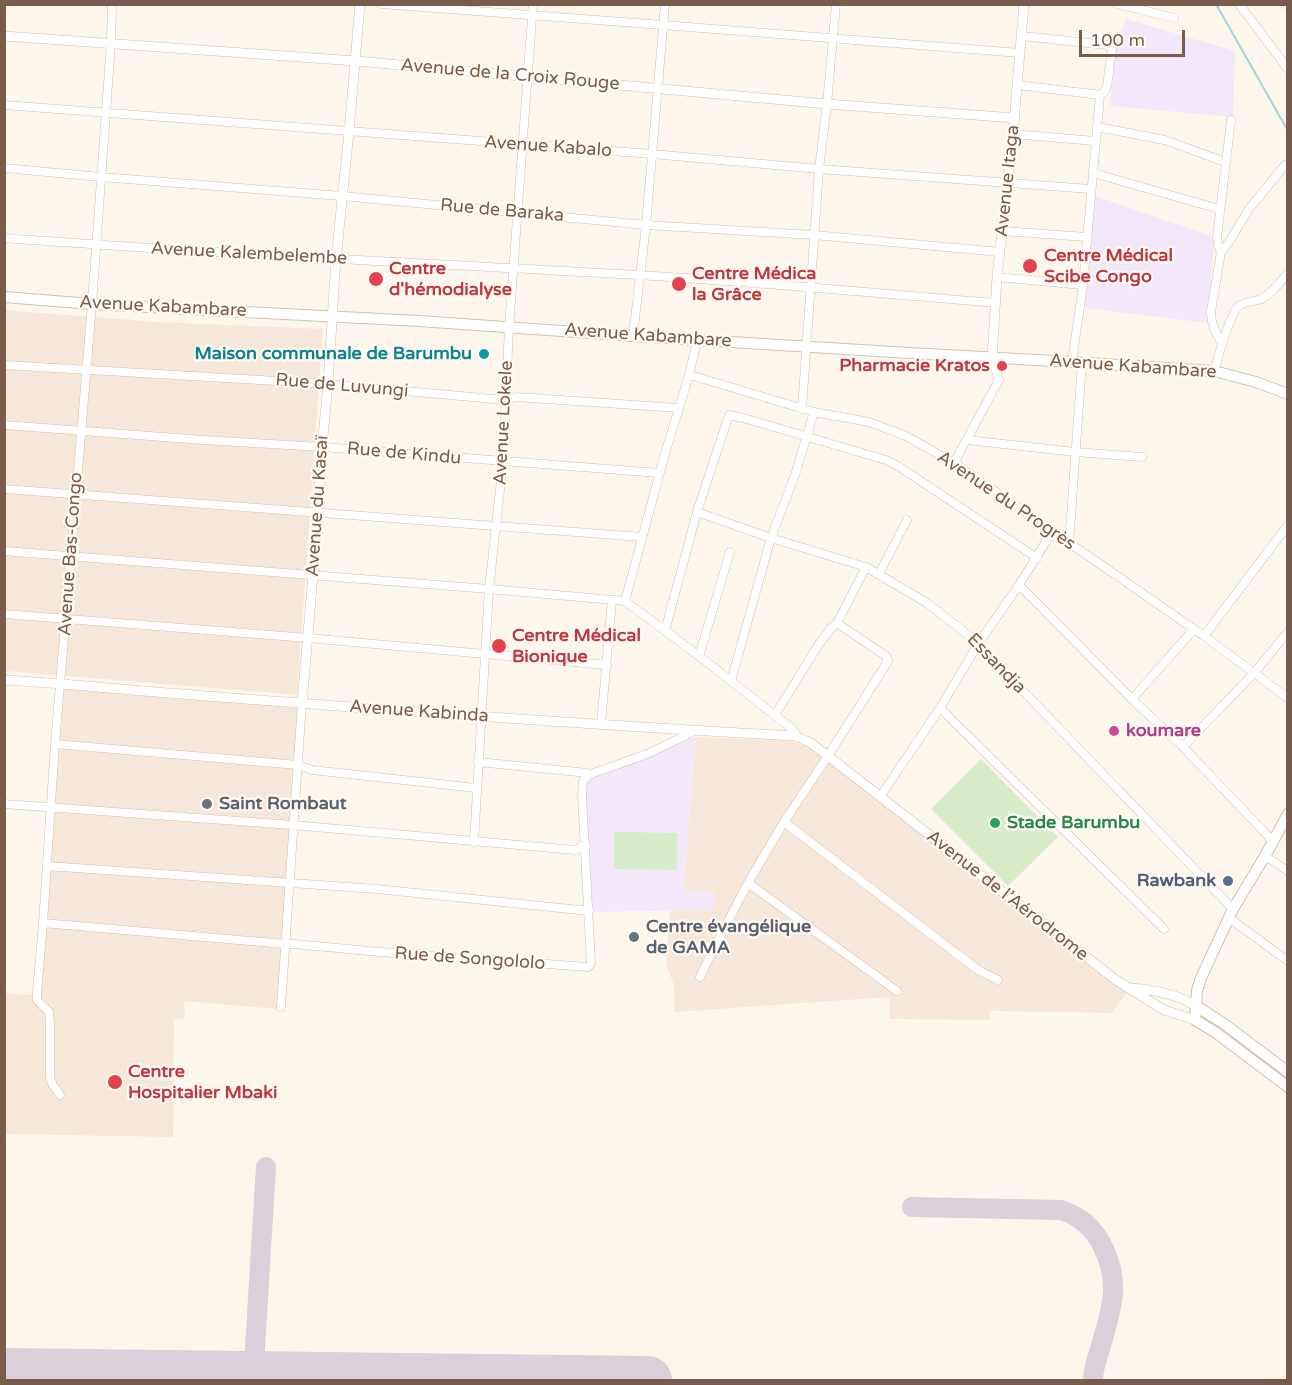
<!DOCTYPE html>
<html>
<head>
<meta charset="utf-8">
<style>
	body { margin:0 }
	#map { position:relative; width:1292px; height:1385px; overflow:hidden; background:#fdf6ec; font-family:"Varela Round",sans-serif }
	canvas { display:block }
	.frame { position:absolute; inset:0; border:6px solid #7a5c4d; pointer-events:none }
	.scale { position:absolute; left:1079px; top:30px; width:106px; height:27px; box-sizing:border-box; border:3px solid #7a5c4d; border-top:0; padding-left:8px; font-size:18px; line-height:21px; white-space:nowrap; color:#7a5c4d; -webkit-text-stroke:4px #fffaf3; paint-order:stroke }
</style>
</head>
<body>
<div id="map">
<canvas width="1292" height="1385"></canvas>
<div class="frame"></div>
<div class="scale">100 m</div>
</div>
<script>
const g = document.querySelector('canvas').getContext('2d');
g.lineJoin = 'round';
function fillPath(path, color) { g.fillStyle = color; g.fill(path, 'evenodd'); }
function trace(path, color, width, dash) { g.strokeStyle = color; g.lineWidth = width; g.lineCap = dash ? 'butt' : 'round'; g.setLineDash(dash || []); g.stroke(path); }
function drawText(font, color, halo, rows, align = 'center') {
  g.font = font + ' "Varela Round",sans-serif'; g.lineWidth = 4.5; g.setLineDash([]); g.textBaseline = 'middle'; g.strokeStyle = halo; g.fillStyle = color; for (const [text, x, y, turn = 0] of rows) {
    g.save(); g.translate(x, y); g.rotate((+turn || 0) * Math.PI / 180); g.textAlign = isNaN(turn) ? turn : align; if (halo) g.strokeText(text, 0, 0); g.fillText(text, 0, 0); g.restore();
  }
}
fillPath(new Path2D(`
	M4,310l152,12 167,7 -26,366 -292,-24z
	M63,686l236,19 -22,304 -93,-8 1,17 -11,1 -1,118 -168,-3 -1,-141 35,3z
	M696,737l95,4 16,5 320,246 -15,21 -122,-2v9l-100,-1 -1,-22 -214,15 -1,-27 -8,-21 4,-53 42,-1 3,-18 -32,-1z`), '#f5e8da');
fillPath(new Path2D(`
	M1126,19l109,32 -2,66 -123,-11 5,-59z
	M1095,196l119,41 -6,86 -123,-15z
	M696,737l-13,154 32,1 -2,18 -122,2 -7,-118 3,-13 3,-4z`), '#f3e8fa');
fillPath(new Path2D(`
	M981,759l77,78 -50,49 -77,-77z
	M614,832l63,1v37l-63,-1z`), '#d8ecc9');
trace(new Path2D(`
	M1216,4l72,127`), '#a5d3da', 2);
trace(new Path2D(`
	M912,1207l149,3c19,6 32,17 41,35 20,38 9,65 -2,104 -3,10 -7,20 -7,31
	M253,1380l13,-213
	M407,1380v-3`), '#dbcfda', 20);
trace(new Path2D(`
	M4,1372l644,8`), '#dbcfda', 48);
const minor = new Path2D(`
	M382,4l281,21 357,28
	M1118,4l56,14
	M1239,4l49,65
	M1022,36l85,9 5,4 -5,38 -3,5 -4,3 -17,190 -11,77
	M1018,85l82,10
	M4,105l648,49 167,15 272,20
	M1097,127l68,13 60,22
	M1013,134l82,7
	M4,168l97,9 241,19 304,29 168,10 186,17
	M1093,173l126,36
	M1002,231l85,6
	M4,238c211,16 422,25 633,37 120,7 239,18 359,28
	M1221,252l-3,-7 -1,-8 14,-117
	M997,277l86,8
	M633,336l13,-111 19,-221
	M1222,343c-7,-11 -11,-19 -11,-32l10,-59 8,-10 20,-33 36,-44
	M4,365l324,19 177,16 11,-3 163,11
	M1214,371c4,-13 16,-58 25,-65 6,-5 15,-4 22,-7 11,-5 19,-17 27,-26
	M690,375l124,37 55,10 37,14 48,27 250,173 84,62
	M802,409l17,-240 8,-65 9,-100
	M4,425l199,15 119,7 337,26
	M967,440l108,12 67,5
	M954,463l45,-83 -7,-22
	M4,489l638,48
	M697,512l74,26 95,29 61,36 40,31 11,10 255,265
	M1069,544l13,-181
	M4,551l485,38 136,12 74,55 92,72 4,5 1,3
	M879,574l28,-54
	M1019,585l113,114 51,48 90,94
	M625,601c14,-50 27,-101 41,-151 11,-36 24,-72 31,-110
	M4,614l304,24 299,27
	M665,631l32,-119 32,-97 18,4 139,41 12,6 139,92
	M1204,636l84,-111
	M699,656l31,-104
	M731,681l40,-143 24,-63 19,-63
	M1132,699l62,-70
	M940,708l224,221
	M775,715l44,-71 12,-16 6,-5 29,-56
	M601,724l11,-124
	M55,744l243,21 14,5 164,18
	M1183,747l71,-74 34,-41
	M478,762l100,10 13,2
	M880,797l60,-89 38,-64 41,-59 33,-53
	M4,804l289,21 282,25 11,-5
	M784,822l194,148 20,10
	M474,842l15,-253 14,-127 6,-135 24,-323
	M1265,856l23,15
	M47,866l330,23 212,22
	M748,883l149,108
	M1229,918l59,43
	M43,923l242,21h9l86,8 208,15 3,-3 -9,-169 1,-14 8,-7 56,-20 48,-23
	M700,977l16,-33 32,-61 36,-61 44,-66 60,-95 -2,-5 -49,-33
	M281,1007l21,-304
	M60,1095l-7,-10 -3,-7v-55l-1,-11 -12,-12v-8l6,-69 12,-179 37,-440 19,-261 1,-39`);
const tertiary = new Path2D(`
	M4,36l352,25 471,43 188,14
	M992,358l5,-81 16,-143 11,-130
	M4,680c59,3 118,10 177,14 204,16 409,31 615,42l15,7 17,13 288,224 48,30 31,10
	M302,703l11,-128 9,-128 6,-63 8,-125 13,-127 11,-128
	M1132,988c21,2 46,6 64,18`);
const secondary = new Path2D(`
	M4,297l88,7 327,17 214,15 277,17 162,9 142,9 42,11 32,12
	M1288,814l-23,42 -32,53 -32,69 -4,13 -2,29 20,12 73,55
	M1196,1006l27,17 65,49`);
trace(minor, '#d1beb0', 9);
trace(tertiary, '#d1beb0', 10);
trace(secondary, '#d6c0b0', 12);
trace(minor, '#fff', 8);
trace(tertiary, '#fff', 9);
trace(secondary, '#fff', 10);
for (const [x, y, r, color] of [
	[1030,266,8,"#e0444e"],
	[376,279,8,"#e0444e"],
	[679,284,8,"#e0444e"],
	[484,354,6,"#0f9aa8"],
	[1002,366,6,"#e0444e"],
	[499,646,8,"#e0444e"],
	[1114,731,6,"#d1479c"],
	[207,804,6,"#6b7280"],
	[995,823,6,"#2e9e5b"],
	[1228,881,6,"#5c6f8a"],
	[634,937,6,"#6b7280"],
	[115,1082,8,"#e0444e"]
]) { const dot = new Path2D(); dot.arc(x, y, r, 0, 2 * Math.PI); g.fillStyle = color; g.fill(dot); trace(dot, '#fffaf3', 2); }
drawText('18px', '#7a5c4d', '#fffaf3', [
	["Avenue de la Croix Rouge",510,75,5],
	["Avenue Kabalo",548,147,4],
	["Avenue Itaga",1008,181,-84],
	["Rue de Baraka",502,211,5],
	["Avenue Kalembelembe",249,254,3],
	["Avenue Kabambare",163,307,3],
	["Avenue Kabambare",648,336,4],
	["Avenue Kabambare",1133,367,4],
	["Rue de Luvungi",342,386,5],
	["Avenue Lokele",504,423,-87],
	["Rue de Kindu",404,454,5],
	["Avenue du Progrès",1006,501,34],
	["Avenue du Kasaï",318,506,-86],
	["Avenue Bas-Congo",71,554,-86],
	["Essandja",996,664,46],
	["Avenue Kabinda",419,712,4],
	["Avenue de l’Aérodrome",1007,896,38],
	["Rue de Songololo",470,959,4]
]);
drawText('bold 18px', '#be3a42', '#fffaf3', [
	["Centre Médical",1044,256],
	["Scibe Congo",1044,277],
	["Centre",389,269],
	["d'hémodialyse",389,290],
	["Centre Médica",692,274],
	["la Grâce",692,295],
	["Pharmacie Kratos",990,366,"right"],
	["Centre Médical",512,636],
	["Bionique",512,657],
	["Centre",128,1072],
	["Hospitalier Mbaki",128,1093]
], 'left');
drawText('bold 18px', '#0d838f', '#fffaf3', [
	["Maison communale de Barumbu",472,354]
], 'right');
drawText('bold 18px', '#b23c85', '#fffaf3', [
	["koumare",1126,731]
], 'left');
drawText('bold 18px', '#5b616d', '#fffaf3', [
	["Saint Rombaut",219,804],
	["Centre évangélique",646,927],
	["de GAMA",646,948]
], 'left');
drawText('bold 18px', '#27864d', '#fffaf3', [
	["Stade Barumbu",1007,823]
], 'left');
drawText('bold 18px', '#4e5e75', '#fffaf3', [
	["Rawbank",1216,881]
], 'right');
</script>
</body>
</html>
